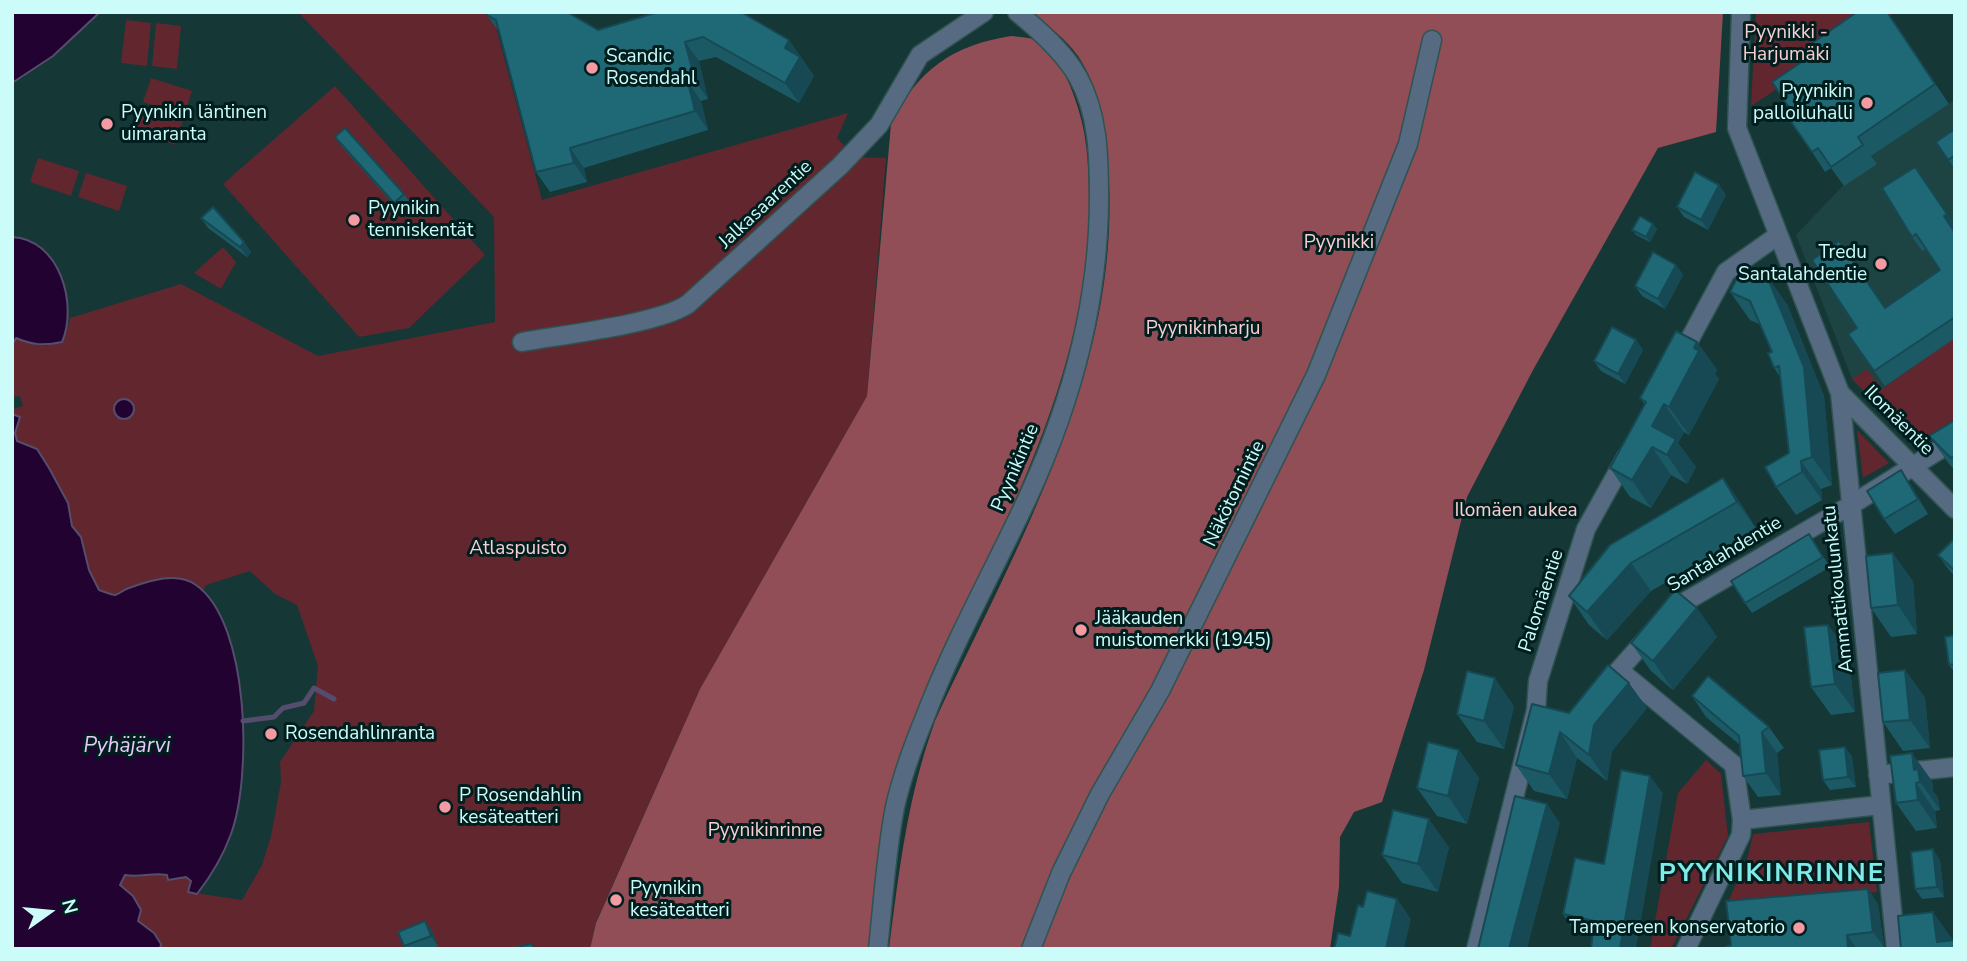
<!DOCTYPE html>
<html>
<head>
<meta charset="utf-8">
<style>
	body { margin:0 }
	#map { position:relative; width:1967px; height:961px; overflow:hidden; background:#153736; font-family:"Nunito Sans",sans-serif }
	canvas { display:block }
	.frame { position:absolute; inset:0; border:14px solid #cbfcfa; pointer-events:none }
	.north { position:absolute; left:14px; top:877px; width:70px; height:70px; -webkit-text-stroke:5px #001e1e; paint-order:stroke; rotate:75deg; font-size:19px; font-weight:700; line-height:28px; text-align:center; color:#cbfcfa }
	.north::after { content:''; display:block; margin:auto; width:24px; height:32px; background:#cbfcfa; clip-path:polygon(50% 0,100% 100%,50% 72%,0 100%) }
</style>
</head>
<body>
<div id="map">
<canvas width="1967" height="961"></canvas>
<div class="frame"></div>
<div class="north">N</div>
</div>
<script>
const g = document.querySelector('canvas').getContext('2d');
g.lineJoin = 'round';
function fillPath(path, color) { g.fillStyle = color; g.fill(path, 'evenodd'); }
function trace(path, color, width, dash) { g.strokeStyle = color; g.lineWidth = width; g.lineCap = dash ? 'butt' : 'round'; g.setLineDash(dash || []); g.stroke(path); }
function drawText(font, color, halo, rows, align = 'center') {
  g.font = font + ' "Nunito Sans",sans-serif'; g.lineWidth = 6; g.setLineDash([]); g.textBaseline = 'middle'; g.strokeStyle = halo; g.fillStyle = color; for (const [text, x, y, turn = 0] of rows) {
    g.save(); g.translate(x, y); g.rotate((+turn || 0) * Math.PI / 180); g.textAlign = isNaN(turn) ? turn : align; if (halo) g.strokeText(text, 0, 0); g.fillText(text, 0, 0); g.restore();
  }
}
fillPath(new Path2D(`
	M1955,100v320l-40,24 -63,-65 -56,-144 75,-79z`), '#1d4443');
fillPath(new Path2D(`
	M298,12h194l50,188 306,-87 -11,25 18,19 31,1 -19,238 -167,293 -104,233 -6,27h-430l1,-5 -7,-11 -16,-12 3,-11 -8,-14 -13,-11 5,-10 14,2 11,-5 17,3 2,5 17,-3 5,4 -3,11 54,8 20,-35 9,-29 10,-54 -1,-20 34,-51 4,-45 -21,-61 -22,-11 -25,-23 -44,14 -3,6 -9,-8 -67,5 -12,7 -16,-5 -10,-20 -8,-33 -9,-11v-9l-35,-68 -20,-8 -2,-8 5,-16 -8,-3v-5l11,-3 -3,-10 -8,1v-52l3,-7 15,6 16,2 21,-16 3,-12 111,-34 137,72 177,-34 -1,-105z
	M1756,12h140l-145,94z
	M126,20l25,3 -4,43 -26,-3z
	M156,23l25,3 -4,43 -25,-3z
	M151,78l41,13 -8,25 -41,-14z
	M335,86l150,169 -76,73 -50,9 -136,-153z
	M142,107l41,13 -8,25 -41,-14z
	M38,158l41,13 -8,25 -41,-14z
	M86,173l41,13 -8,25 -41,-14z
	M223,247l13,15 -15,27 -27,-16z
	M1955,338v82l-40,24 -63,-65 15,-10 15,20z
	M1857,430l32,33 -26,15z
	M1706,760l15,14 7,62 -57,113h-21l28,-156z
	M1869,822l8,70 -151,14 21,-46 6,-26z`), '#62262f');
fillPath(new Path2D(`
	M1032,12h691l-7,120 -58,16 -125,222 -66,127 -43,173 -42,132 -28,10 -14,25 -1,50 -9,62h-441c10,-79 19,-154 46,-228 82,-176 193,-363 172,-565 -3,-36 -9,-70 -29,-100 -12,-17 -31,-31 -46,-44z
	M1011,36c8,1 20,1 26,5 22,14 34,44 41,67 11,34 11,70 11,106 -4,197 -120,364 -190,543l-12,47 -19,145h-278l6,-26 104,-234 167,-293 24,-272c26,-54 62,-79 120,-88z`), '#914e56');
const water = new Path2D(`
	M12,12h88l-47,44 -41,27z
	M12,237c48,2 66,68 50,105 -18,4 -30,3 -46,-4l-4,7z
	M114 409a10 10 0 1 1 20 0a10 10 0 1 1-20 0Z
	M12,414l8,3 -5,16 2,8 20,8 12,19 19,35 4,23 9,11 8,33 10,20c4,1 12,5 16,5 4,-1 10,-6 14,-7 20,-7 48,-17 67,-3 54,38 56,192 35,249 -8,22 -20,42 -34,60l-9,-2 3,-11 -5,-4 -18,3 -1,-5c-16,-3 -26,3 -42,0l-5,10 13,11 8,14 -3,11 16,12 7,11 -1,5h-148z`);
fillPath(water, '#220230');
trace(water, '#554d6d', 2);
trace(new Path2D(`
	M243,721l31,-4 9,-9 21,-5 10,-15 20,11`), '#554d6d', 5);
const minor = new Path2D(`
	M1741,12l-4,116 103,265 56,556
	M522,342c39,-7 137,-18 166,-38l152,-138 39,-41 41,-70 64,-43
	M1679,359l47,-87 51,-36
	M1840,393l115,116
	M1670,614l6,-7 175,-102 104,-65
	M1619,670l115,95 8,55
	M1602,689l49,-55
	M1878,775l77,-8
	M878,949c5,-47 8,-96 17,-142 7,-31 18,-61 30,-90 29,-76 69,-147 103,-220 44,-95 71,-197 71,-301 0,-40 -1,-83 -21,-119 -14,-25 -39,-47 -61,-65
	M1031,949l30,-76 39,-79 60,-103 156,-316 92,-231 24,-104
	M1476,949l60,-239 2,-29 48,-152 40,-72
	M1686,949l55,-114 1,-15 139,-15`);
trace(minor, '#2e5351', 21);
trace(minor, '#566a82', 18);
fillPath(new Path2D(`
	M1887,12l62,92 -78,52 6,8 -33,22 -13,-18 -6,4 -13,-20 -16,-34z
	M487,15l111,15 191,10 25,36 -15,27 -83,-46 -17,4 9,38 -7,2 7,29 -124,38 3,14 -37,10 -14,-20 -37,-140z
	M1955,129v40l-7,-9z
	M335,137l69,57 7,10 -10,9 -59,-66z
	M1915,167l40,58v113l-70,48 -37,-52 92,-64 -14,-21 -4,2 -10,-14z
	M1719,185l7,10 -18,35 -24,-13 -7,-10z
	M201,218l43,24 7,10 -4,5 -39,-29z
	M1653,224l4,5 -7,13 -14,-7 -4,-5z
	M1676,265l7,10 -18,34 -23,-13 -7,-10z
	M1730,292l57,12 37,92 8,89 -11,4 1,11 -26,15 -20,-28 13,-34 -9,-76 -6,-9 -2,-16 -11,-27 -11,-5z
	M1636,340l7,10 -18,34 -24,-13 -7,-10z
	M1697,342l20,28 -2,4 4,5 -30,56 -5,-3 -6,11 18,24 -9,17 -16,-9 -20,33 -21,-11 -20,-29 35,-63 -5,-7z
	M1955,420v50l-6,-6 -20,-28z
	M1723,478l20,29 14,23 -106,61 -44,49 -18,-15 -20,-29z
	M1911,485l17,29 -33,20 -11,-15z
	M1809,534l21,33 -78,46 -7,-10z
	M1955,538v38l-6,-6 -11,-15z
	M1913,581l4,53 -26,3 -20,-29z
	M1697,608l20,29 -44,53 -22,-19 -20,-28z
	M1828,625l20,28 7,59 -24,3 -20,-28z
	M1955,635v38l-6,-8z
	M1905,670l20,28 5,50 -27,3 -20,-29z
	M1692,696l77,31 15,21 -7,5 4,42 -23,2 -15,-21 -3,-31 -34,-28z
	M1514,706l-10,43 -27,-7 -20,-28z
	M1647,708l-35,43 -5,30 -30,-23 -10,41 -33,-8 -18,-26 53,-52z
	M1845,747l7,10 4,30 -26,3 -7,-10z
	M1459,750l20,28 -12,46 -30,-8 -20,-28z
	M1890,756l42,25 1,10 5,7 2,12 -5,1 2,17 -21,3 -20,-28z
	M1663,793l-71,143 -17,-4 -12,-18z
	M1449,847l-11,45 -36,-9 -20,-28z
	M1940,860l4,37 -22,2 -7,-10z
	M1868,889l10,15 6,43 -14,2h-149z
	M425,921l7,10 6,15 -7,3h-25l-2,-3z`), '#1b5965');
fillPath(new Path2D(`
	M789,40l25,36 -15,27 -14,-20v-35z
	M685,42l14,19 9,38 -13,-19z
	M688,82l13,19 7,29 -13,-19z
	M570,148l14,20 3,14 -13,-19z
	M1915,167l40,58v8l-11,-17z
	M1719,185l7,10 -18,35 -7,-10z
	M1653,224l4,5 -7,13 -4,-5z
	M244,242l7,10 -4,5 -7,-10z
	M1676,265l7,10 -18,34 -7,-10z
	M1767,276l20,28 37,92 8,89 -20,-28z
	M1636,340l7,10 -18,34 -7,-10z
	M1697,342l20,28 -2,4 4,5 -30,56 -20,-28z
	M1664,404l20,28 -6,11 18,24 -9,17 -20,-29 -15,-29z
	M1652,447l19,28 -20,33 -19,-28z
	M1801,461l20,28 1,11 -20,-28z
	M1901,470l10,15 17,29 -10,-15z
	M1723,478l20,29 14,23 -20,-28z
	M1893,553l20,28 4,53 -19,-29z
	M1631,563l20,28 -44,49 -20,-28z
	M1697,608l20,29 -44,53 -20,-29z
	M1828,625l20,28 7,59 -20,-28z
	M1905,670l20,28 5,50 -20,-28z
	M1495,678l19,28 -10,43 -20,-28z
	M1629,683l18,25 -35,43 -5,30 -18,-26 5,-30z
	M1560,732l17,26 -10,41 -18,-25z
	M1762,732l15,21 4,42 -15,-22z
	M1845,747l7,10 4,30 -8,-10z
	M1459,750l20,28 -12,46 -19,-28z
	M1912,753l20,28 1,10 5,7 2,12 -20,-28 -6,-12z
	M1650,776l13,17 -27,156h-16z
	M1916,783l19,28 2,17 -19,-28z
	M1547,804l13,19 -33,126h-18z
	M1429,819l20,28 -11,45 -20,-28z
	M1933,849l7,11 4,37 -7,-10z
	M1868,889l10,15 6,43 -11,-15z
	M1397,899l14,20 -7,30h-18z
	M1933,912l20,28 -16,2z
	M425,921l7,10 6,15 -7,-10z
	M1847,935l10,14h-9z`), '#164953');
const building = new Path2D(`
	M486,12h81l31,18 60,-18h83l48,28 -4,8 15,9 -15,26 -82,-46 -18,5 10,38 -7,2 7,29 -125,37 4,15 -38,9 -40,-152 -9,-5z
	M1857,12h30l48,72 -77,53 5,8 -32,22 -13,-19 -6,4 -21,-30 5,-4 -24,-36 31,-21 -5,-8z
	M345,128l59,66 -10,9 -59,-66z
	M1955,129v26l-7,5 -12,-18z
	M1915,167l32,47 -3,2 11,17v84l-81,54 -26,-37 9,-6 -45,-68 27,-19 46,67 55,-38 -24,-36 -4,3 -30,-49z
	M1695,172l24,13 -18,35 -24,-13z
	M213,207l31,35 -4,5 -39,-29z
	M1640,216l13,8 -7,13 -14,-7z
	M1653,252l23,13 -18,34 -23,-13z
	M1744,264l23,12 37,91 8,90 -11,4 1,11 -26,15 -11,-20 24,-14 -10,-87 -5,2 -6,-15 4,-1 -22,-51 -20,-9z
	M1612,327l24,13 -18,34 -24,-13z
	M1676,331l21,11 -3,6 5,3 -30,56 -5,-3 -12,22 24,13 -9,16 -15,-8 -20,33 -22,-12 36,-66 -6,-4z
	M1955,420v36l-4,2 -22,-22z
	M1901,470l17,29 -34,20 -17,-28z
	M1723,478l14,24 -106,61 -44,49 -18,-16 41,-51z
	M1809,534l14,23 -78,46 -14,-22z
	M1955,538v33l-17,-16z
	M1893,553l5,52 -27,3 -5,-52z
	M1675,590l22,18 -44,53 -22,-18z
	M1828,625l7,59 -24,3 -7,-60z
	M1955,635v29l-6,1 -4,-28z
	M1608,665l21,18 -35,42 -5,30 -29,-23 -11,42 -33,-9 16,-61 37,9z
	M1905,670l5,50 -27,2 -5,-49z
	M1467,671l28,7 -11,43 -27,-7z
	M1708,676l61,51 -7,5 4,41 -23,3 -4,-40 -47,-40z
	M1428,742l31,8 -11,46 -31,-8z
	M1845,747l3,30 -25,3 -4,-30z
	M1912,753l2,17 4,-1 2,13 -4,1 2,17 -22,3 -6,-47z
	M1621,770l29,6 -30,173h-29l3,-28 -31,-7 12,-56 29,6z
	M1515,796l32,8 -38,145h-31z
	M1393,810l36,9 -11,45 -36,-9z
	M1933,849l4,38 -22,2 -4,-37z
	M1868,889l5,43 -26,3 1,14h-127l10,-4 -5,-44z
	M1367,891l30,8 -11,50h-52l4,-16 12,3 8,-31 5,2z
	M1933,912l4,30 18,-2v9h-54l-3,-33z
	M425,921l6,15 -27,10 -6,-14z
	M532,944l1,5h-15l-1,-2z`);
fillPath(building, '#1f6876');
trace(building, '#164953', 2);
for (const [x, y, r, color] of [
	[592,68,7,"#f49aa3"],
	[1867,103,7,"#f49aa3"],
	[107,124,7,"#f49aa3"],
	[354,220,7,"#f49aa3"],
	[1881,264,7,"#f49aa3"],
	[1081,630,7,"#f49aa3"],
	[271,734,7,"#f49aa3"],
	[445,807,7,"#f49aa3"],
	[616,900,7,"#f49aa3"],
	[1799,928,7,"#f49aa3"]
]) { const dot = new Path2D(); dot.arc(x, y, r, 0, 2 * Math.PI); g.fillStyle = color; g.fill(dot); trace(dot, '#001e1e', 2.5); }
drawText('19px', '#f9cfd2', '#001e1e', [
	["Pyynikki -",1786,33],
	["Harjumäki",1786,55],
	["Pyynikki",1339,243],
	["Pyynikinharju",1203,329],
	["Ilomäen aukea",1516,511],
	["Atlaspuisto",518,549],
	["Pyynikinrinne",765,831]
]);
drawText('19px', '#cbfcfa', '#001e1e', [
	["Scandic",606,57],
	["Rosendahl",606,79],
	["Pyynikin",1853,92,"right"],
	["palloiluhalli",1853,114,"right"],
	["Pyynikin läntinen",121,113],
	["uimaranta",121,135],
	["Pyynikin",368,209],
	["tenniskentät",368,231],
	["Tredu",1867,253,"right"],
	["Santalahdentie",1867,275,"right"],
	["Jääkauden",1095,619],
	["muistomerkki (1945)",1095,641],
	["Rosendahlinranta",285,734],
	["P Rosendahlin",459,796],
	["kesäteatteri",459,818],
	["Pyynikin",630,889],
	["kesäteatteri",630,911],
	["Tampereen konservatorio",1785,928,"right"]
], 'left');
drawText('19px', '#cbfcfa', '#001e1e', [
	["Jalkasaarentie",766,205,-43],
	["Ilomäentie",1898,421,45],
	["Pyynikintie",1016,468,-67],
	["Näkötornintie",1235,494,-64],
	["Santalahdentie",1725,555,-31],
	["Ammattikoulunkatu",1839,589,-96],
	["Palomäentie",1542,601,-72]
]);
drawText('italic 21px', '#e7c8f8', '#001e1e', [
	["Pyhäjärvi",127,747]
]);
g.letterSpacing = '2px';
drawText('bold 26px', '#7feae7', '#001e1e', [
	["PYYNIKINRINNE",1772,875]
]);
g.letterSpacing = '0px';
</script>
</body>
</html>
